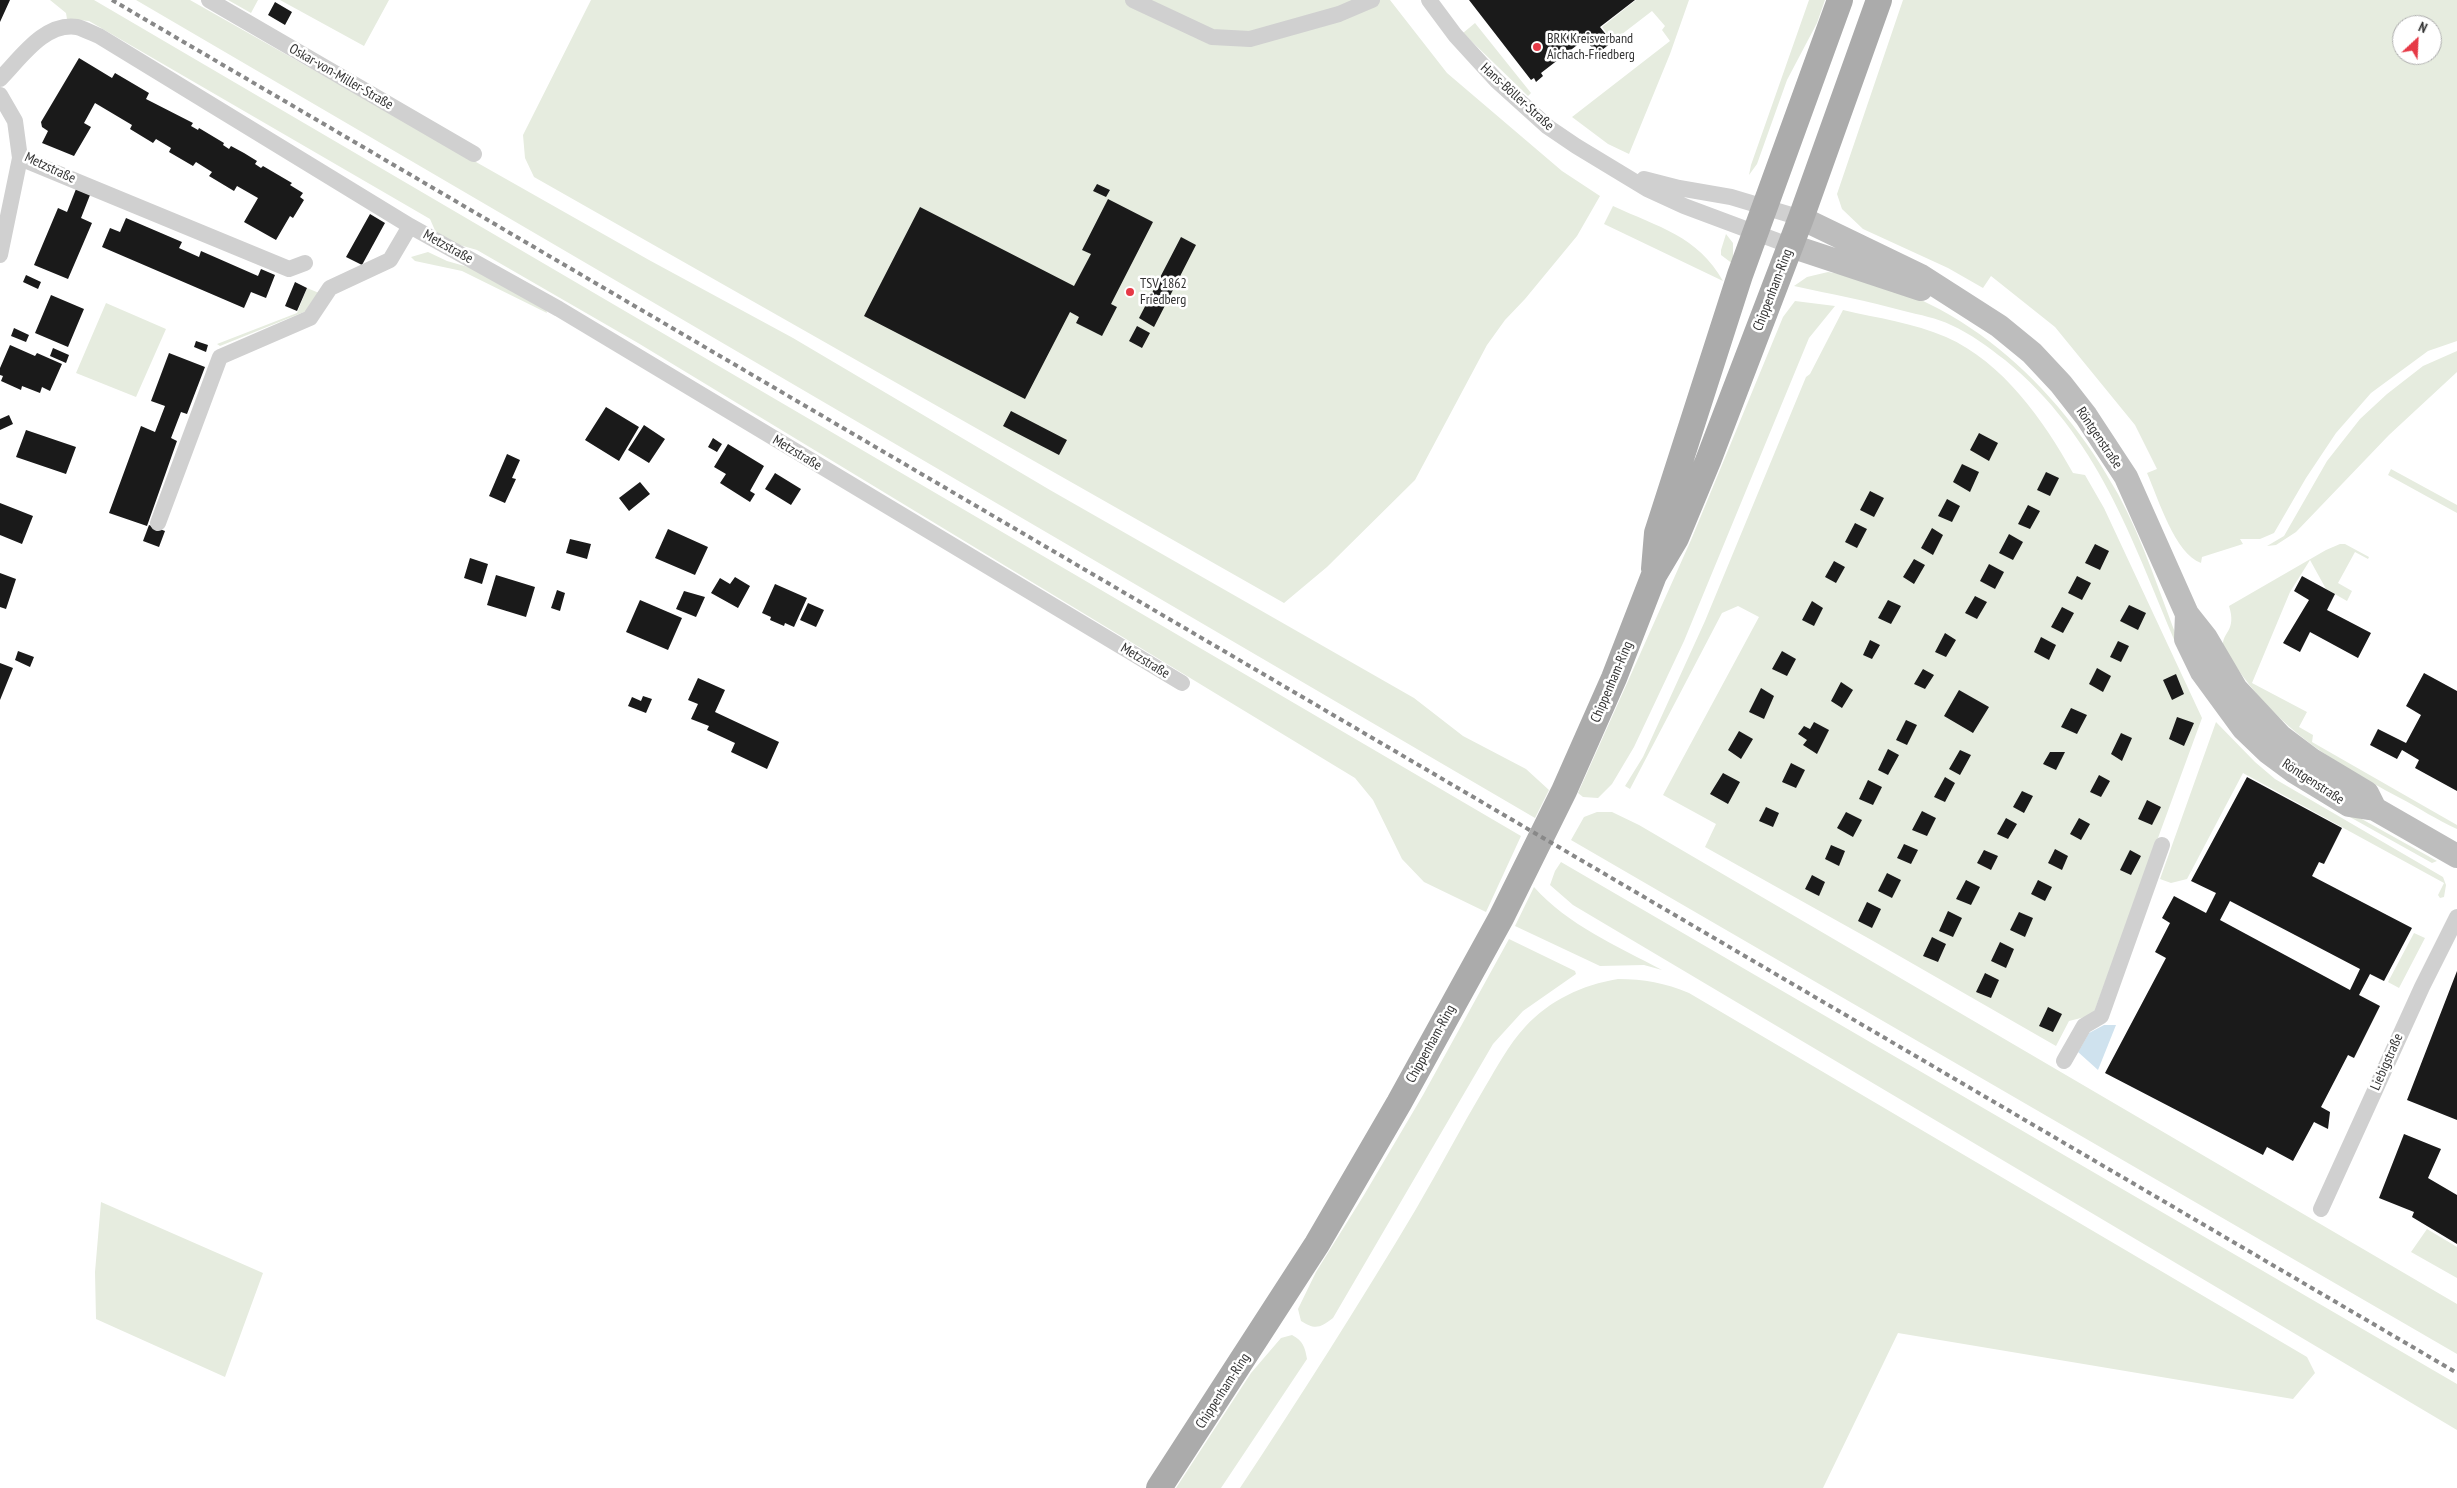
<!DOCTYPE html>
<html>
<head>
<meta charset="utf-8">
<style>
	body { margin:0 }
	#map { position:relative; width:2457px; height:1488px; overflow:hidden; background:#fff; font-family:"PT Sans Narrow",sans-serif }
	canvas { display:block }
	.north { position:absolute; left:2392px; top:15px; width:50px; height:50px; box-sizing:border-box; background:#fff; border:1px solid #adadad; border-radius:50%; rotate:25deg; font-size:14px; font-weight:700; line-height:20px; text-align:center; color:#333 }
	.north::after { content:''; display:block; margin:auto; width:18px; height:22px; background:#e63946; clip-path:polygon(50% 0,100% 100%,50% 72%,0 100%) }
</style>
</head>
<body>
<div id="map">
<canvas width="2457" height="1488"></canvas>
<div class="north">N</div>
</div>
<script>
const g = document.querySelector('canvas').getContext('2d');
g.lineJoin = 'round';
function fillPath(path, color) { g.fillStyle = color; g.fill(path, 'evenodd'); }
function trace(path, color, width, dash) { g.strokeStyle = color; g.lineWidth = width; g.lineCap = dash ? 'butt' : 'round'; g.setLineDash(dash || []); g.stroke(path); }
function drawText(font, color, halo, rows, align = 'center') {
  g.font = font + ' "PT Sans Narrow",sans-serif'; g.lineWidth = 5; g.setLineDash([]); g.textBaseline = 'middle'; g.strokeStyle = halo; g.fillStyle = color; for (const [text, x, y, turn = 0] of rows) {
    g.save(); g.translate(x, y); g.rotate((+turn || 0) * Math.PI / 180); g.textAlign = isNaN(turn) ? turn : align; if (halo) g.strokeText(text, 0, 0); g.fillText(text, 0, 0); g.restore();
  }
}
fillPath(new Path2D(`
	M50,0h44l1427,836 -35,76 -62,-30 -22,-23 -29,-59 -18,-22 -717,-435 -161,-93 -21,-6 -19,-9 -7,-16 -341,-198 -22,-2 -1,-6z
	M136,0h54l459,260 144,78 257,152 364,208 49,38 63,33 23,21 -14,28z
	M228,0h30l-7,13z
	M280,0h109l-25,46z
	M591,0h799l57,73 115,98 38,25 -23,40 -52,63 -20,21 -18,25 -72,135 -88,87 -43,36 -750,-426 -9,-19 -2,-23z
	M1636,0h53l-19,54 -41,100 -21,-10 -36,-27 98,-76 -8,-11 3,-4 -13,-15 -39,30 -11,-14z
	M1809,0h16l-8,23 -30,57 -30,84 -8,11 2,-10z
	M1903,0h554v341l-29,10 -57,42 -35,40 -30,45 -32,55 -14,6h-20l3,5 -41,13 -1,6c-26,-9 -43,-65 -54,-90l10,-4 -22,-44 -80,-98 -64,-51 -8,12 -35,-20 -85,-39 -21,-20 -5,-15zM2402,25h30v30h-30z
	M1475,23l56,70 -3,3 -65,-63z
	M1613,206c45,21 85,30 110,75l-119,-57z
	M1726,234l7,9v21l-12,-9v-5z
	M428,252l19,9 28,8 71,40 1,4 -85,-42 -47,-10 -4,-4z
	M1828,272c129,19 229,111 290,222 26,48 42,101 62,151l-4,-1c-45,-106 -78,-208 -171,-284 -17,-13 -34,-26 -54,-35 -14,-7 -31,-10 -47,-14 -36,-10 -73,-17 -110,-25l13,-9z
	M307,288l12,5 -10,17 -89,36 -3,-2 80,-31z
	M1795,301l40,5 -26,32 -125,303 -50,106 -22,37 -14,14 -15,-1 -5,-4 113,-253 92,-223z
	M106,303l60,26 -30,68 -60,-24z
	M1843,310c34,8 71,13 103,27 57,25 98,84 127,136l12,2 19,33 98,210 -109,297 -24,6 -13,25 -181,-104 -170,-95 11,-23 -53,-29 96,-178 -21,-11 -16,7 -92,176 -5,-3 18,-29 62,-136 101,-244 4,-3z
	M2457,351v21l-68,63 -93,97 -20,13 -9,1 17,-10 43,-75 33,-42 27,-25 36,-28z
	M2391,469l66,36v8l-69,-38z
	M2340,544h5l24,13 -1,2 -13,-7 -17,31 14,8 -5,10 -21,-12 -16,-29 -20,32 -38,91 55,29 -8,15 14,8 -1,7 145,83v4c-20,-9 -38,-21 -57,-31 -76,-41 -132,-75 -177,-152 -1,-14 14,-15 6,-40l97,-56z
	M2216,722l39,40 20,17 168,98 3,8 -2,12 -4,1 -2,-3 6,-12 -201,-110 -56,106 -16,4 -11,-4z
	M2333,803l104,58 -5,2 -100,-56z
	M1597,812h15l27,13 818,479v50l-886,-514 13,-23z
	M1561,862l896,522v46l-884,-525 -23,-20 5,-14z
	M1534,887c34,38 83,59 128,83l-18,-5 -44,1 -85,-40z
	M2414,933l11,5 -26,50 -11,-6z
	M1509,939l66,32 1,3 -53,37 -30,33 -160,274c-13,10 -18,12 -32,3l-3,-12 18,-37 48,-77 59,-100z
	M1618,979c26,0 47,4 71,14l618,364 8,16 -22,26 -395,-66 -75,155h-583c61,-92 120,-185 176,-279 24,-41 45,-82 69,-122 12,-20 24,-43 40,-60 25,-27 57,-42 93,-48z
	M101,1202l162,71 -38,104 -129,-58 -1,-47z
	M2427,1229l30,18v31l-46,-26z
	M1292,1335c11,6 13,12 15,24l-86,129h-45l75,-115 30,-35z`), '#e6ecdf');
fillPath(new Path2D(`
	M2104,1025h12l-18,45 -20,-18 11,-19z`), '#cfe2ee');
fillPath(new Path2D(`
	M0,0h10l-10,22z
	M1469,0h166l-35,27 12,15 -15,12 -12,-15 -44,34 2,3 -7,6 -2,-4 -3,2z
	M275,2l17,10 -7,13 -17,-10z
	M79,58l33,20 3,-5 34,20 -3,6 47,24 -2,3 7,4 1,-2 25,15 -1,2 6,4 2,-3 13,7 13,8 -2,3 6,4 2,-2 29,17 -2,2 13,8 -3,4 4,3 -11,18 -3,-2 -14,24 -32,-18 14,-24 -21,-12 -3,5 -25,-15 3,-4 -16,-10 -3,4 -24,-14 2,-4 -15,-9 -3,4 -23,-14 2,-4 -37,-22 -11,20 7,4 -17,29 -32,-13 6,-12 -6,-4 -1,-5z
	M1097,184l13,6 -4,7 -13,-6z
	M76,189l14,6 -9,23 11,5 -24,56 -34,-14 24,-57 9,4z
	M1108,199l45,23 -42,82 6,3 -15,29 -26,-13 3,-6 -9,-5 -45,87 -161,-83 56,-109 154,79 17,-32 -9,-4z
	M370,214l15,9 -23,42 -16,-8z
	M126,218l56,24 -3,6 20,9 2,-6 57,25 3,-7 14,6 -9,23 -15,-6 -7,16 -142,-61 8,-19 10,4z
	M1181,237l15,8 -42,82 -15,-9z
	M26,275l15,7 -3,7 -15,-7z
	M295,282l12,6 -10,23 -12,-5z
	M51,295l33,14 -16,38 -33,-14z
	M1137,326l13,7 -8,15 -13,-7z
	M14,328l15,7 -3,7 -15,-6z
	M196,341l12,4 -2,7 -12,-5z
	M10,345l25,11 2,-3 25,11 -12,27 -8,-4 -2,6 -18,-7 -1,4 -20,-9 2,-5 -3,-1v-7z
	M53,348l16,7 -3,8 -16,-7z
	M169,353l36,14 -18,47 -6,-2 -10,26 6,3 -30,85 -38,-13 32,-87 14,6 10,-26 -14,-5z
	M606,407l33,20 -20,34 -34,-21z
	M1011,411l56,29 -8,15 -56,-29z
	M9,415l4,9 -13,6v-11z
	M644,425l21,14 -16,24 -21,-13z
	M26,430l50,17 -10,27 -50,-17z
	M1979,433l19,10 -9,18 -19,-11z
	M713,438l9,6 -5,8 -9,-5z
	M728,444l36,22 -14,25 5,3 -5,8 -30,-19 6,-9 -12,-7z
	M507,454l13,6 -8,18 4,1 -11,24 -16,-7z
	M1962,464l17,8 -9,20 -17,-10z
	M2046,472l13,6 -9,18 -13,-6z
	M775,473l26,16 -10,16 -26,-16z
	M640,482l10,12 -21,17 -10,-13z
	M1870,491l14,7 -10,19 -14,-7z
	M1947,499l13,7 -8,16 -14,-6z
	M0,503l33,13 -11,28 -22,-9z
	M2028,505l12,6 -10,18 -12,-5z
	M1855,523l12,6 -10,19 -12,-6z
	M149,525l16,6 -6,16 -16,-6z
	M1932,528l11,7 -10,20 -12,-7z
	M668,529l40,18 -13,28 -40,-17z
	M2009,534l14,8 -10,18 -14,-7z
	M570,539l21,5 -4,15 -21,-6z
	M2095,544l14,7 -9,19 -15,-7z
	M470,558l18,6 -6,20 -18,-6z
	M1914,559l11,6 -11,19 -11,-7z
	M1834,561l11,6 -9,16 -11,-6z
	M1989,564l15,8 -9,17 -15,-8z
	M0,573l16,6 -10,30 -6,-2z
	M496,575l39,12 -9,30 -39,-12z
	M2077,576l14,7 -9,17 -14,-7z
	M2302,576l33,18 -8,16 44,23 -13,25 -48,-26 -10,20 -17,-9 26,-43 -15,-9z
	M735,577l15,9 -12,22 -27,-15 9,-15 10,6z
	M775,584l32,14 -13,29 -9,-4 -1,3 -14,-6 1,-3 -9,-4z
	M557,590l8,3 -5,18 -9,-3z
	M684,591l21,6 -9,20 -20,-8z
	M1975,596l12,6 -10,17 -12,-6z
	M640,600l42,18 -14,32 -42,-18z
	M1888,600l13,6 -10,18 -13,-6z
	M1812,601l11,7 -9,18 -12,-6z
	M808,603l16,7 -8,17 -16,-7z
	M2129,605l17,8 -8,17 -18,-9z
	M2062,607l12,6 -11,20 -12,-6z
	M1945,633l11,7 -10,17 -11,-5z
	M2041,637l15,8 -7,15 -15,-8z
	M1870,640l10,5 -8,14 -9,-4z
	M2118,641l11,5 -8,16 -11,-5z
	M18,651l16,6 -4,10 -15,-7z
	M1782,651l14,8 -9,17 -15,-7z
	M0,663l13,5 -13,32z
	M2097,668l14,8 -8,16 -14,-8z
	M1923,669l11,6 -9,14 -11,-5z
	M2424,673l33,18v100l-42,-23 4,-8 -17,-10 -5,9 -27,-14 8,-16 28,14 15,-28 -15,-9z
	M2176,674l8,20 -12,6 -9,-20z
	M698,678l27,12 -10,22 64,30 -12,27 -36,-17 4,-9 -28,-13 2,-4 -18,-7 7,-15 -10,-4z
	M1841,682l12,8 -11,18 -11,-7z
	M1761,688l13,8 -10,23 -15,-7z
	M1959,690l30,17 -16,26 -29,-17z
	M643,696l9,3 -6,14 -18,-7 4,-9 9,4z
	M2071,708l16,7 -10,19 -16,-7z
	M2177,717l17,6 -10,23 -15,-7z
	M1906,720l11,5 -10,20 -11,-5z
	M1814,722l15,8 -12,24 -14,-9 4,-5 -9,-6 6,-8 6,3z
	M1739,731l14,8 -12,20 -13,-9z
	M2121,733l11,5 -10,23 -11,-7z
	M1888,749l11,6 -11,20 -10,-5z
	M1960,750l11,5 -11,20 -11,-6z
	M2050,752h15l-9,18 -13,-6z
	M1791,763l14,7 -9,18 -14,-6z
	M1723,773l17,9 -12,22 -18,-10z
	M2099,775l11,6 -9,16 -11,-5z
	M1945,777l10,6 -10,19 -11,-5z
	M2247,777l95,51 -18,36 -5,-2 -7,14 100,52 -28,53 -14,-7 -11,21 21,11 -26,52 -6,-3 -27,52 9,5 -2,17 -14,-7 -21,39 -26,-14 -4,8 -158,-82 61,-115 -11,-6 15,-29 -8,-5 12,-22 32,17 10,-20 -25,-12zM2230,901l130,68 -10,21 -130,-70z
	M1868,780l14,7 -9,18 -14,-6z
	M2022,791l11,5 -9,17 -11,-6z
	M2147,800l14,7 -9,18 -14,-6z
	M1766,807l13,6 -6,14 -14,-6z
	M1922,811l14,7 -9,18 -15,-6z
	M1846,812l16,8 -9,17 -16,-9z
	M2006,818l11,6 -9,15 -11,-5z
	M2079,818l11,6 -9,16 -11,-6z
	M1904,844l14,6 -7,14 -14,-6z
	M1831,845l14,6 -6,15 -14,-7z
	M2055,849l13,7 -6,14 -14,-7z
	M1984,850l14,6 -7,14 -14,-7z
	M2130,850l11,6 -10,19 -11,-5z
	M1887,873l14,7 -9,18 -14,-7z
	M1812,875l13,7 -6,14 -14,-7z
	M1966,880l14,7 -9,18 -15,-6z
	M2038,880l14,7 -7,14 -14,-7z
	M1867,902l14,7 -9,19 -14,-7z
	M1948,911l14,7 -9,19 -14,-6z
	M2019,912l14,6 -8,19 -15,-7z
	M1932,937l14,7 -8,18 -15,-6z
	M2000,942l14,7 -8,19 -15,-7z
	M2457,971v149l-50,-20z
	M1985,973l14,7 -8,18 -15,-6z
	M2048,1007l14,7 -9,18 -14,-6z
	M2404,1134l37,15 -13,29 29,17v49l-45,-27 2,-5 -35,-14z`), '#1a1a1a');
trace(new Path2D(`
	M209,0l265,154
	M1133,0l79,37 38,2 89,-25 33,-14
	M1429,0l26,35 42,46 51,46 28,19 71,43 37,17 107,40
	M0,79c20,-20 44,-57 77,-52 7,2 15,6 22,9l311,190 149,83 623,374
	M0,95l15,26 5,37 -20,97
	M20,158l269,111 16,-6
	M1644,179l35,9 52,9 70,21
	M158,523l62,-166 90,-39 20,-30 60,-28 20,-34
	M2064,1061l20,-35 17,-10 61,-171
	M2321,1209l101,-222 35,-70`), '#d0d0d0', 16);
trace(new Path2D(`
	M1801,218l120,58 78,50 33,27 29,31 25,32 40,61 61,137 19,24 30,51 44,47 32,24 55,33 8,16
	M1791,246l130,43
	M2187,614l-1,25 16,33 41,56 25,24 27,20 54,33 26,4 82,47`), '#bdbdbd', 24);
trace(new Path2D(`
	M1654,569l3,-36 83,-258 100,-275
	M1159,1488l158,-244 82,-141 102,-185 63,-127 50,-113 40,-103 22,-37 32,-77 93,-243 78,-218`), '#ababab', 26);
trace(new Path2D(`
	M112,0l2345,1373`), '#888', 4, [5, 4]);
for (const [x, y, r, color] of [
	[1537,47,5,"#e63946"],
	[1130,292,5,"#e63946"]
]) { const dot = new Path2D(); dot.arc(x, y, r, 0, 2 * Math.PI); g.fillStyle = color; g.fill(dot); trace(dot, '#fff', 2); }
drawText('14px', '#333', '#fff', [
	["BRK Kreisverband",1547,39],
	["Aichach-Friedberg",1547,55],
	["TSV 1862",1140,284],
	["Friedberg",1140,300]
], 'left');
drawText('14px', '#333', '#fff', [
	["Oskar-von-Miller-Straße",341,77,30],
	["Hans-Böller-Straße",1517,97,42],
	["Metzstraße",50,168,25],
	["Metzstraße",448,247,29],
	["Chippenham-Ring",1773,290,-69],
	["Röntgenstraße",2099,438,56],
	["Metzstraße",797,453,31],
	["Metzstraße",1145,661,31],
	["Chippenham-Ring",1612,682,-67],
	["Röntgenstraße",2313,782,33],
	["Chippenham-Ring",1431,1044,-61],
	["Liebigstraße",2387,1062,-66],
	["Chippenham-Ring",1223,1391,-57]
]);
</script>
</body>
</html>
